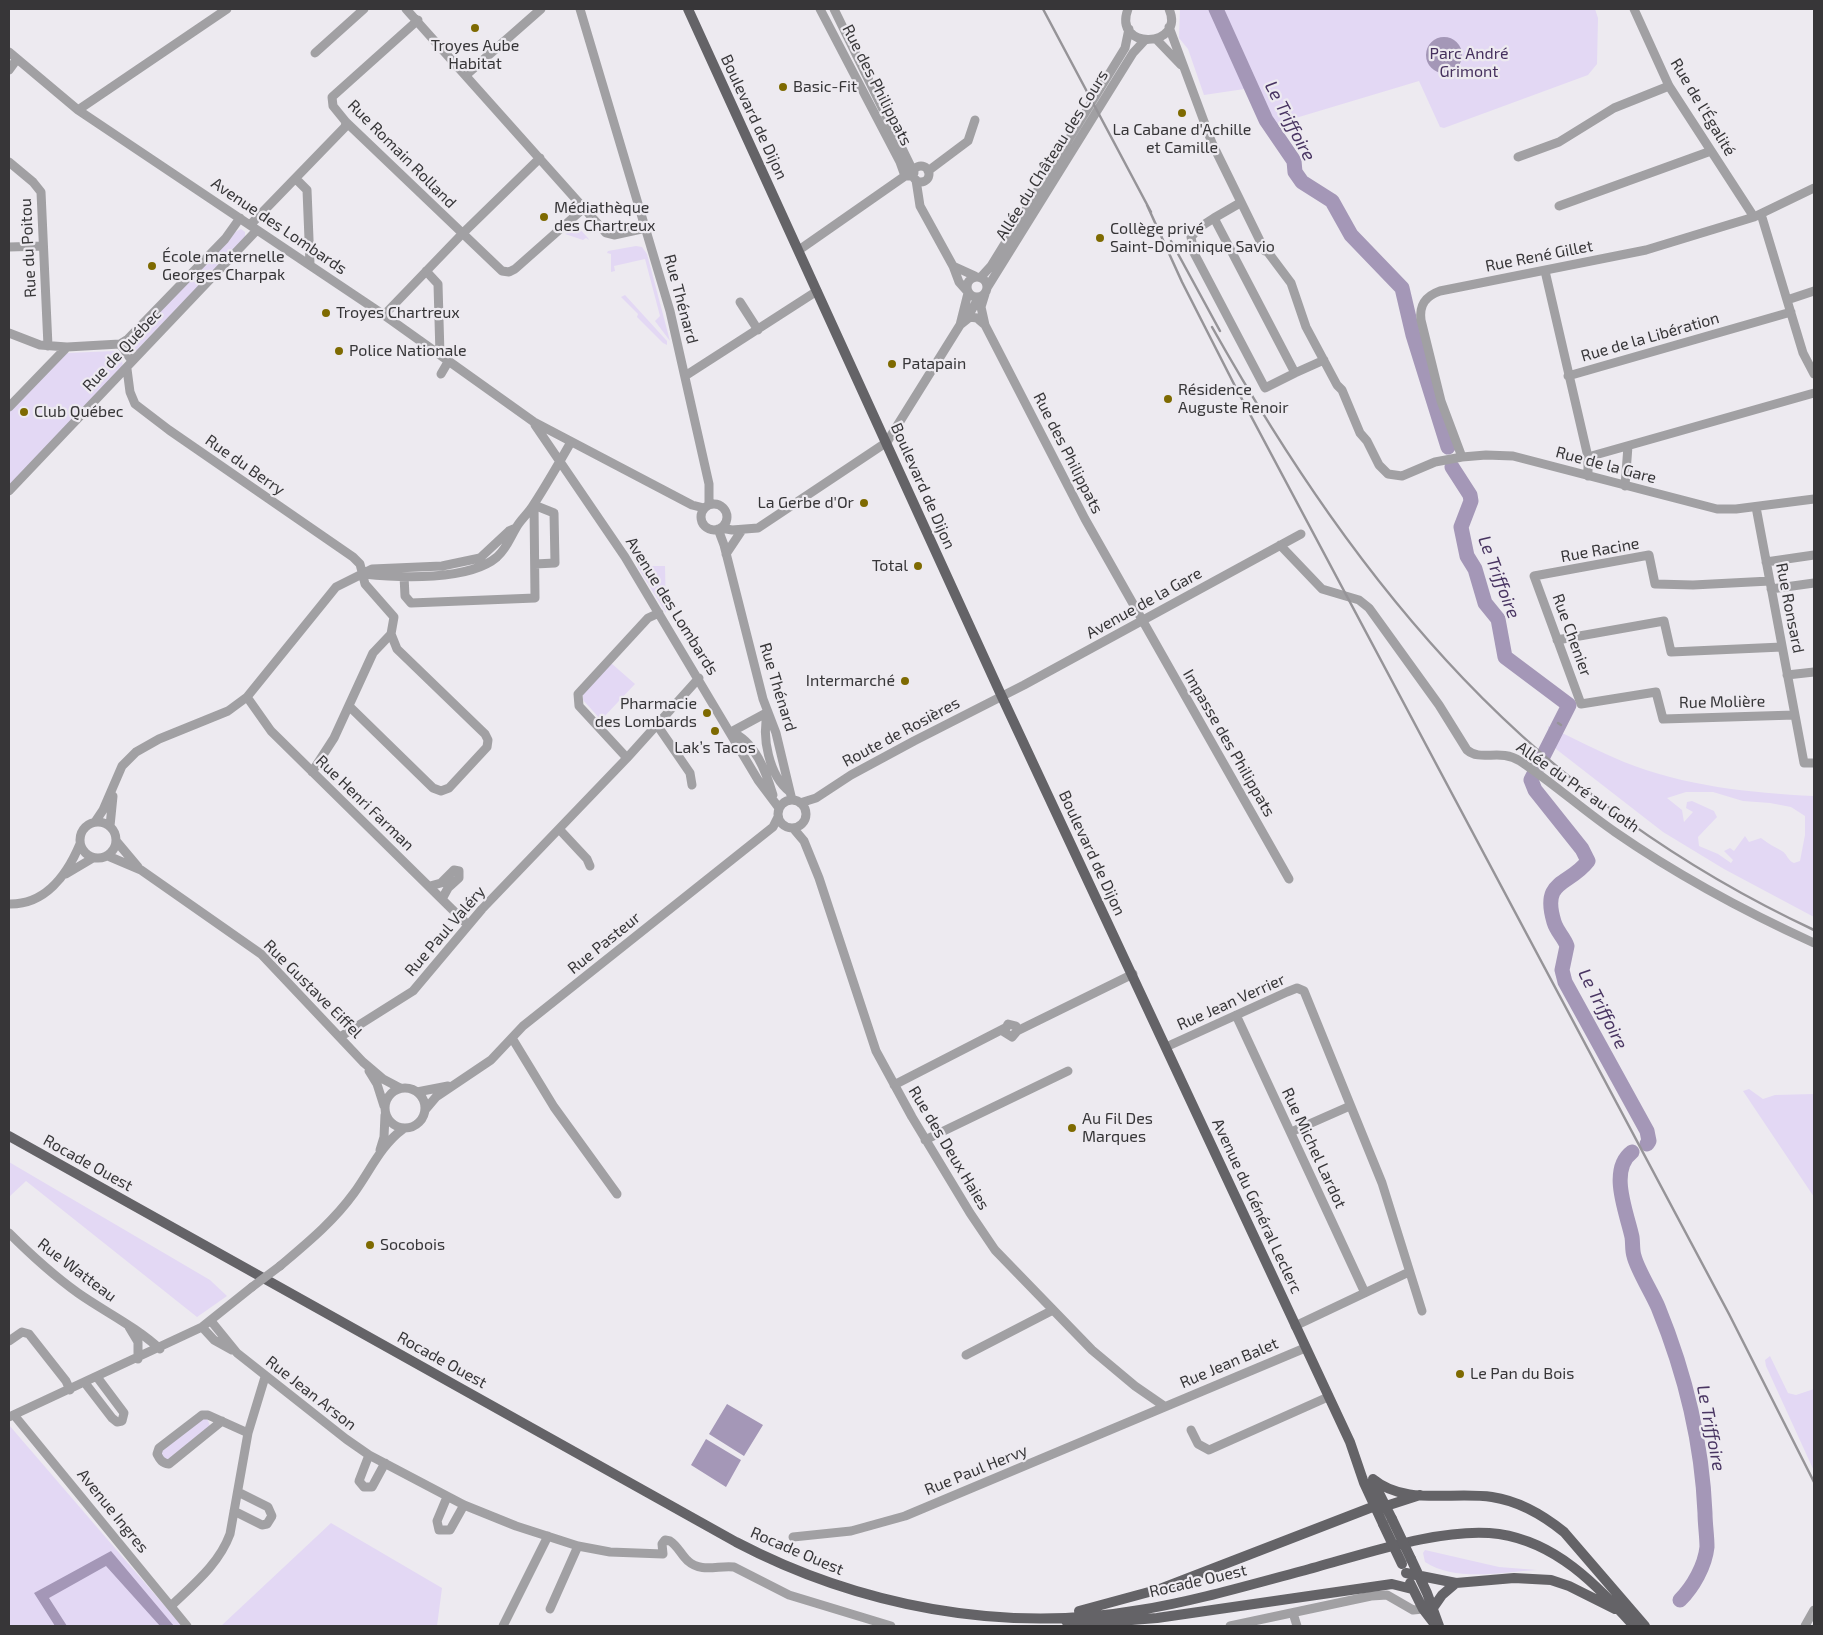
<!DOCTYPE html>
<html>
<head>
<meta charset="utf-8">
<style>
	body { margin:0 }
	#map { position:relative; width:1823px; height:1635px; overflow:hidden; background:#edeaf0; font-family:"Exo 2",sans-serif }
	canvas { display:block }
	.frame { position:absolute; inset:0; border:10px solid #373638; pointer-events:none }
</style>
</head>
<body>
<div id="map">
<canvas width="1823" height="1635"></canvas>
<div class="frame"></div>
</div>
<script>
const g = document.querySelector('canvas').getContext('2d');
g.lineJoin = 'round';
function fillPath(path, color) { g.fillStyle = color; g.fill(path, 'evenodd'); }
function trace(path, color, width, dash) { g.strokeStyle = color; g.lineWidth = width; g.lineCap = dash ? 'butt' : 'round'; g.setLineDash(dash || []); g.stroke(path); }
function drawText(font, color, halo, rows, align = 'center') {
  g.font = font + ' "Exo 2",sans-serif'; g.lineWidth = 4.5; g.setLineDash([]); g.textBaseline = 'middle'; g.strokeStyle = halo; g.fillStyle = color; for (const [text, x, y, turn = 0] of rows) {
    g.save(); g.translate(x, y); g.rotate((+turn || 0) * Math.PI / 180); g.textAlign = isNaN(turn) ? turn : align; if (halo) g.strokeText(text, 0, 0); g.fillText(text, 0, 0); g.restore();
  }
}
fillPath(new Path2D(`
	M1180,9h415l3,9 -1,46 -9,11 -144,53 -4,-1 -21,-46 -150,45 -18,-38 -47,7 -16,-46 -9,-11z
	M577,226l11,12 1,2 -3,-2 -3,2 -18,-6z
	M241,229l4,3v6l-109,113 -6,1 -3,-4 2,-6 106,-110z
	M636,246l6,1 5,7 23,87 -15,-20 5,-5 -15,-57 -31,7 1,5 -4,1v-18l-4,-1 1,-2z
	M625,295l42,46v4l-4,-2 -26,-26 1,-3 -17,-17z
	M114,351l8,8 1,9 -114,119v-75l58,-59z
	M637,566h28l1,47z
	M611,663l24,21 -34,36 -18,-20v-6z
	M1548,726c25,12 50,25 76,36 60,24 126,31 190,34v121l-90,-48 -61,-37 -107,-83 -6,-8zM1686,792h27l30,9 27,2 21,4 14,9v19l-5,26 -6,2c-6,-2 -7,-9 -12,-12 -9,-5 -12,-6 -21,-13l-12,4 -4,-6 -11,15 -4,-3 -6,3 9,9 -2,3 -13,-9 -19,-8 -1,-9 19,-20 -3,-6 -22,-10 -5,1 -1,6 7,4 -9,10 -2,-12 -15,-12z
	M1749,1089l14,10 12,-4 39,-1v103l-71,-106z
	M9,1162l201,118 17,16 -30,21 -171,-136 -17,16z
	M1770,1356l18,37 8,2 18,-6v82l-48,-105 -1,-6z
	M207,1418l3,8 -39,34 -7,-1 -3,-5 2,-6 37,-29z
	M9,1425l173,201h-173z
	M331,1523l111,65 -5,38h-216z
	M1425,1550l74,17 38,3c-34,2 -82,12 -112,-8l-2,-9z`), '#e3d8f4');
fillPath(new Path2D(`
	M1426 55a18 18 0 1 1 36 0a18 18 0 1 1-36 0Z
	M727,1404l36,21 -19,31 -35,-22z
	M706,1439l35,21 -15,27 -35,-22z
	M111,1551l63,75h-14l-54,-60 -57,32 18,28h-12l-21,-33z`), '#a497b7');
trace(new Path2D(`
	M1216,9l50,111 28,41 1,11 7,10 30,19 19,34 51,53 11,47 35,112
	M1452,467l18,28 1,6 -10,26 6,29 8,13 10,34 13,16 7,38 64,48 -38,75 4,10 47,59 6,12c-19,25 -47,18 -34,61 3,10 10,15 13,24l-5,24 3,12 82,149 2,10 -2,3
	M1632,1152c-24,18 -5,61 0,85 1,6 0,13 2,19 3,13 18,37 24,51 27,66 44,135 47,206 0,11 2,23 2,34 -2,19 -14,40 -27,53`), '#a497b7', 15);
trace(new Path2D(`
	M406,9l200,224 8,2 32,-7
	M580,9l90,302 39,173v20
	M820,9l80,153 5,14
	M834,9l80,164
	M1128,9c-16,42 58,39 41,0
	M1634,9l35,77 85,131
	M418,20l-86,77 1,9 13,16 156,149 7,1 6,-3 69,-61
	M1169,27l43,116 53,108
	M1156,39l25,26
	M9,52l69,58 306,205 150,107 158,83 12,3
	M315,53l49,-44
	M9,70l8,-11
	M466,75l75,-66
	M78,110l149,-101
	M1518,157l41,-15 55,-34 55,-22
	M9,162l24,20 8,10 7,154
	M913 174a8 8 0 1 1 16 0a8 8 0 1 1-16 0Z
	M928,171l40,-30 7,-21
	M296,179l11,11 3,74
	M916,180l4,26 33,60 6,16 8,9
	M1240,203l-26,15 81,155 29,-13
	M1559,206l152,-55
	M1761,214l42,139 11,21
	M1214,218l-14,9 -9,10 3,16 71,135 30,-15
	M250,225l95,-98 1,-5
	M9,247l34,-1
	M1264,247l27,36 15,44 31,58 5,5 18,43 7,8 12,24 9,9 14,2 33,-14 27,-5 24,-2 27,1 204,53h19l78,-10
	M799,250l106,-74h5
	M953,266l22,10
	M426,271l12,13 2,71
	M1545,271l43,186v19
	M967 287a10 10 0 1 1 20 0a10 10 0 1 1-20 0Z
	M981,277l10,-11 134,-218 4,-19
	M987,288l146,-235 12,-13
	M985,294l-4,13 4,18 100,194 204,360
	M1787,300l27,-9
	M740,302l18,28
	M384,315l78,-81 78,-76
	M966,320l13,-23
	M960,325l10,-8 7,1 7,6
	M9,333l31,12 27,2
	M120,344l12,17
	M127,369l3,23 5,12 34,26 184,127 7,7 5,20 29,33 -3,17 -18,19 -39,85 -22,34
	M441,374l7,-12
	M685,376l132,-85
	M1568,376l223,-64
	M9,407l58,-60 53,-3 8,-5 97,-100 15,-21
	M535,425l90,132 133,223 21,28
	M1462,457l-21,-56 -20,-81c-2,-16 5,-24 19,-29l206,-41 108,-33 60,-29
	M1588,457l226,-64
	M1625,486l3,-40
	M9,491l248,-261
	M701 517a13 13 0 1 1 26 0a13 13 0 1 1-26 0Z
	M1756,507l48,256h10
	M721,528l11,2 26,-2 129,-86 73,-117 8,-32
	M718,529l6,16 39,154 13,34 16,67
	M1280,545l42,44 37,11 10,8 70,97 28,45c14,12 33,-2 53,11 33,22 63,49 95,71 62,43 131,80 199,111
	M726,554l16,-24
	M1766,562l48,-7
	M364,574c36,4 105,7 133,-17 10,-9 12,-17 19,-29 4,-8 13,-15 18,-24 13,-20 25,-41 37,-62
	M404,576l1,20 6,7 124,-5 -1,-93 20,8 1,50 -20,1
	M1770,581l-77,4 -38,-1 -6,-29 -115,21 47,128 75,-12 7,27 132,-4
	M1771,589l43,-6
	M1557,640l107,-19 7,31 111,-5
	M1787,675l27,-3
	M247,697l24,34 197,194
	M350,707l83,81 8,3 8,-3 38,-41 1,-7 -3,-6 -88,-85 -6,-15
	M768,712c-7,24 1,64 22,80
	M657,725l33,48 2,12
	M731,732c24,9 35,40 42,63
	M731,732l37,-20
	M627,758l-48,-52 -1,-12 70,-76 11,-5
	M778 814a14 14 0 1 1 28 0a14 14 0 1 1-28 0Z
	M800,803l16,-5 35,-23 63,-34 110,-56 277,-151
	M80 840a18 18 0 1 1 36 0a18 18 0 1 1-36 0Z
	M95,822l8,-12 19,-44 14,-14 23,-13 69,-28 19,-14 89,-110 36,-18 70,-3 38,-8 29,-27 7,-3
	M110,826l3,-30
	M793,828l11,13 15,37 57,173 36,66 58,96 25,37 97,100 43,36 29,20
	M559,829l28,30 3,7
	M117,842l21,25
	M108,856l33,14 120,84 102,108 20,17 17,9
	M66,874l27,-16
	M430,886l11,-3 13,-13 5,1v7l-11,10 -6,11
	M9,904c36,1 58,-29 71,-60
	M1236,1015l129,278
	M1017,1031l-1,-5 -8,-2 -4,8 8,5 5,-6 116,-57
	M340,1037l73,-46 69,-82 145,-151 72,-80
	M512,1038l42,69 63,87
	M1166,1047l121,-55 10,-4 7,3 78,192 40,128
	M369,1071l8,13 7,22
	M894,1085l111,-57
	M385 1108a20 20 0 1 1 40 0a20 20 0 1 1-40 0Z
	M417,1092l31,-6
	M425,1110l11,-13 55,-37 32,-34 250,-199 5,-10
	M1291,1132l59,-26
	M925,1140l143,-69
	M380,1150l4,-13 1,-22
	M9,1233c22,22 44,42 69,60 27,19 57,33 82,56
	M280,1266c27,-23 53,-44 74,-73 16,-22 27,-48 49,-64
	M211,1321l26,32 109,86 23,16 95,50 52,21 62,20 32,6 53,2 -1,-10 3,-4 5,1c8,5 11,14 18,20 13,12 31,4 46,6l55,28 102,31
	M1295,1326l114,-54
	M129,1327l9,15v17
	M202,1327l12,13 18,10
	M9,1341l13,-9 7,2 37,47 4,9
	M966,1355l87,-45
	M85,1383l27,35 5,4 5,-1 2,-8 -27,-36
	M14,1415l173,211
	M9,1417l193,-90 50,-40
	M222,1421l-53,43c-7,-1 -9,-4 -12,-10l2,-6 43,-33h6l40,18
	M1191,1430l7,14 11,6 119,-53
	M369,1455l-10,26 5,6h8l13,-24
	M447,1497l-10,24 2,9h11l14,-25
	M234,1511l28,14 5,-1 5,-8 -4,-9 -30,-15
	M793,1537l58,-6 54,-15 400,-168
	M171,1606c23,-22 48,-42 59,-72l18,-101 17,-56
	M550,1609l28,-63
	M1293,1613l4,13
	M503,1626l45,-90
	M1230,1626l141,-30 16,-1 26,15 10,-1
	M1805,1626l9,-16`), '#a1a0a3', 9);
trace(new Path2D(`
	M688,9l314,688 348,745 14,41 19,41
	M9,1136l727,406c122,64 267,92 404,68 55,-9 109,-25 162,-39 57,-15 140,-45 197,-37 59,9 97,51 135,92
	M1373,1479c32,27 80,12 119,18 27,4 51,18 72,35l81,94
	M1373,1481l19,38
	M1411,1559l16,34 12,33
	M1406,1573l50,10 58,-5 37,2 18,6 46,23
	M1410,1583l13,26 13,17
	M1433,1608l9,-13 14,-12
	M1079,1611l81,-22 215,-83h11l34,-11
	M1066,1621l14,3 77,-6 235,-34 20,5`), '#646367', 10);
trace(new Path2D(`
	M1043,9l108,203
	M1147,205l35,77 54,106 493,926 85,168
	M1171,241l49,90
	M1212,327c150,266 320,471 602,603
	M1558,723l3,2`), '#969498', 2.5);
trace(new Path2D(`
	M252,1287l28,-21`), '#a1a0a3', 9);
trace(new Path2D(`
	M1392,1519l19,40
	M1383,1524l19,40`), '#646367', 10);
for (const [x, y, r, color] of [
	[475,28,5,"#7e6a01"],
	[783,87,5,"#7e6a01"],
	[1182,113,5,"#7e6a01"],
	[544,217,5,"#7e6a01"],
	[1100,238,5,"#7e6a01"],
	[152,266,5,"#7e6a01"],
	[326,313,5,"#7e6a01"],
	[339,351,5,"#7e6a01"],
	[892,364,5,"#7e6a01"],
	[1168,399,5,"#7e6a01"],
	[24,412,5,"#7e6a01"],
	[864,503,5,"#7e6a01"],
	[918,566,5,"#7e6a01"],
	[905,681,5,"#7e6a01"],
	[707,713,5,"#7e6a01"],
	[715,731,5,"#7e6a01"],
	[1072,1128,5,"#7e6a01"],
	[370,1245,5,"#7e6a01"],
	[1460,1374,5,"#7e6a01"]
]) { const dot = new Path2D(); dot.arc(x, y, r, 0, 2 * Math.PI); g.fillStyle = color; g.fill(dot); trace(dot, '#edeaf0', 2); }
drawText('16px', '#373638', '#edeaf0', [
	["Troyes Aube",475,46,"center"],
	["Habitat",475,64,"center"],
	["Basic-Fit",793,87],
	["La Cabane d'Achille",1182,130,"center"],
	["et Camille",1182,148,"center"],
	["Médiathèque",554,208],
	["des Chartreux",554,226],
	["Collège privé",1110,229],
	["Saint-Dominique Savio",1110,247],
	["École maternelle",162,257],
	["Georges Charpak",162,275],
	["Troyes Chartreux",336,313],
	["Police Nationale",349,351],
	["Patapain",902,364],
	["Résidence",1178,390],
	["Auguste Renoir",1178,408],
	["Club Québec",34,412],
	["La Gerbe d'Or",854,503,"right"],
	["Total",908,566,"right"],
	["Intermarché",895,681,"right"],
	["Pharmacie",697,704,"right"],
	["des Lombards",697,722,"right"],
	["Lak’s Tacos",715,748,"center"],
	["Au Fil Des",1082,1119],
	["Marques",1082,1137],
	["Socobois",380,1245],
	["Le Pan du Bois",1470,1374]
], 'left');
drawText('16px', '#45305d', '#edeaf0', [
	["Parc André",1469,54],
	["Grimont",1469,72]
]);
drawText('16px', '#373638', '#edeaf0', [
	["Rue des Philippats",877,85,63],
	["Rue de l'Égalité",1703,107,59],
	["Boulevard de Dijon",754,117,65],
	["Rue Romain Rolland",402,154,45],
	["Allée du Château des Cours",1052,155,-58],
	["Avenue des Lombards",279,226,34],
	["Rue du Poitou",28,248,-93],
	["Rue René Gillet",1539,256,-11],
	["Rue Thénard",681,299,75],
	["Rue de la Libération",1650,337,-16],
	["Rue de Québec",122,350,-47],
	["Rue des Philippats",1068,453,63],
	["Rue du Berry",245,465,35],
	["Rue de la Gare",1606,465,15],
	["Boulevard de Dijon",923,486,66],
	["Rue Racine",1600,550,-10],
	["Avenue de la Gare",1144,603,-29],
	["Avenue des Lombards",672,606,58],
	["Rue Ronsard",1790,608,79],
	["Rue Chenier",1572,635,70],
	["Rue Thénard",778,687,73],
	["Rue Molière",1722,702,-1],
	["Route de Rosières",901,732,-28],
	["Impasse des Philippats",1229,743,60],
	["Allée du Pré au Goth",1578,787,35],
	["Rue Henri Farman",365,803,44],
	["Boulevard de Dijon",1092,853,65],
	["Rue Paul Valéry",445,931,-49],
	["Rue Pasteur",604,943,-39],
	["Rue Gustave Eiffel",313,989,45],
	["Rue Jean Verrier",1231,1002,-24],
	["Rue des Deux Haies",949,1148,59],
	["Rue Michel Lardot",1314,1148,65],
	["Rocade Ouest",88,1163,29],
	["Avenue du Général Leclerc",1257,1206,65],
	["Rue Watteau",77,1270,37],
	["Rocade Ouest",442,1360,29],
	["Rue Jean Balet",1229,1363,-23],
	["Rue Jean Arson",311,1393,38],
	["Rue Paul Hervy",976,1470,-22],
	["Avenue Ingres",113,1511,51],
	["Rocade Ouest",797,1551,23],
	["Rocade Ouest",1198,1581,-13]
]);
drawText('italic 18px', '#493562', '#edeaf0', [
	["Le Triffoire",1290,121,62],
	["Le Triffoire",1499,577,69],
	["Le Triffoire",1603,1009,63],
	["Le Triffoire",1711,1428,79]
]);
</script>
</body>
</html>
